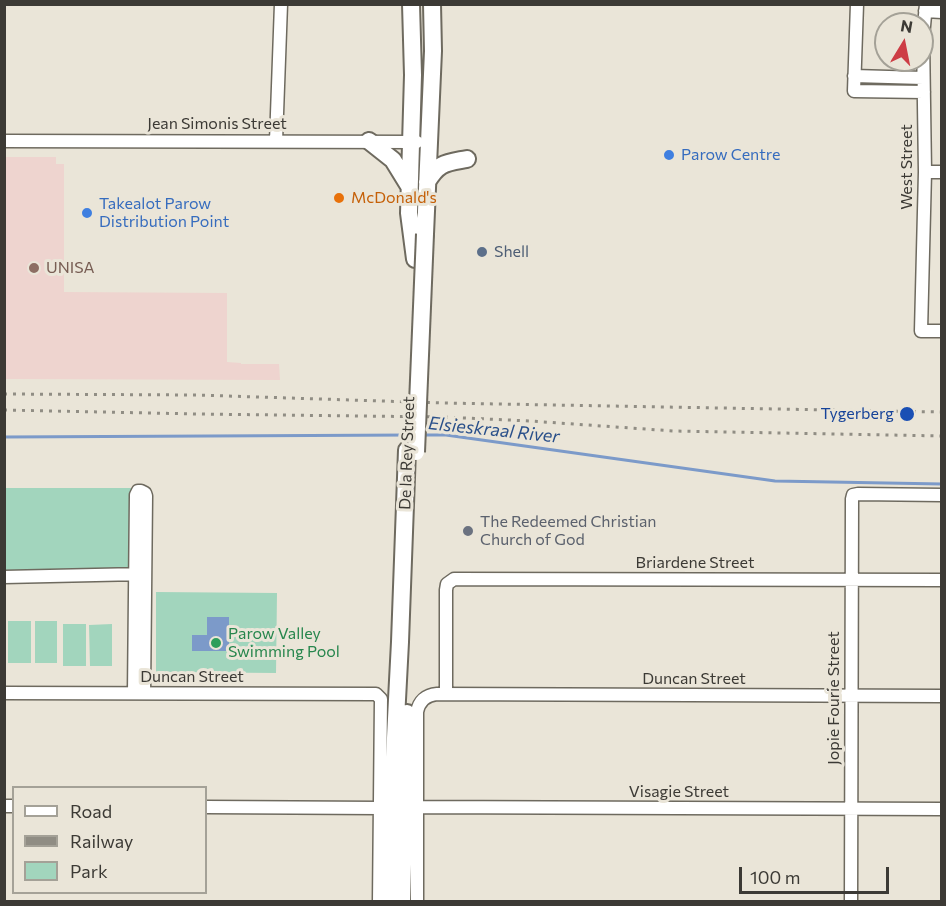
<!DOCTYPE html>
<html>
<head>
<meta charset="utf-8">
<style>
	body { margin:0 }
	#map { position:relative; width:946px; height:906px; overflow:hidden; background:#eae5d8; font-family:Commissioner,sans-serif }
	canvas { display:block }
	.frame { position:absolute; inset:0; border:6px solid #3c3a35; pointer-events:none }
	.legend { position:absolute; left:12px; top:786px; width:195px; height:108px; box-sizing:border-box; background:#eae5d8; border:2px solid #a4a197; margin:0; padding:8px 10px; list-style:none; font-size:18px; color:#3c3a35 }
	.legend li { display:flex; align-items:center; gap:12px; height:30px }
	.legend b { width:30px; border:2px solid #a4a197 }
	.north { position:absolute; left:874px; top:12px; width:60px; height:60px; box-sizing:border-box; background:#eae5d8; border:2px solid #a4a197; border-radius:50%; rotate:10deg; font-size:16px; font-weight:700; line-height:24px; text-align:center; color:#3c3a35 }
	.north::after { content:''; display:block; margin:auto; width:21px; height:27px; background:#cd3d45; clip-path:polygon(50% 0,100% 100%,50% 72%,0 100%) }
	.scale { position:absolute; left:739px; top:867px; width:150px; height:27px; box-sizing:border-box; border:3px solid #3c3a35; border-top:0; padding-left:8px; font-size:18px; line-height:21px; white-space:nowrap; color:#3c3a35; -webkit-text-stroke:4px #eae5d8; paint-order:stroke }
</style>
</head>
<body>
<div id="map">
<canvas width="946" height="906"></canvas>
<div class="frame"></div>
<ul class="legend">
<li><b style="height:8px;background:#fff"></b>Road</li>
<li><b style="height:8px;background:#908d84"></b>Railway</li>
<li><b style="height:16px;background:#a2d5bd"></b>Park</li>
</ul>
<div class="north">N</div>
<div class="scale">100 m</div>
</div>
<script>
const g = document.querySelector('canvas').getContext('2d');
g.lineJoin = 'round';
function fillPath(path, color) { g.fillStyle = color; g.fill(path, 'evenodd'); }
function trace(path, color, width, dash) { g.strokeStyle = color; g.lineWidth = width; g.lineCap = dash ? 'butt' : 'round'; g.setLineDash(dash || []); g.stroke(path); }
function drawText(font, color, halo, rows, align = 'center') {
  g.font = font + ' Commissioner,sans-serif'; g.lineWidth = 6; g.setLineDash([]); g.textBaseline = 'middle'; g.strokeStyle = halo; g.fillStyle = color; for (const [text, x, y, turn = 0] of rows) {
    g.save(); g.translate(x, y); g.rotate((+turn || 0) * Math.PI / 180); g.textAlign = isNaN(turn) ? turn : align; if (halo) g.strokeText(text, 0, 0); g.fillText(text, 0, 0); g.restore();
  }
}
fillPath(new Path2D(`
	M5,157h51v7h8v128l163,1v69l14,1v1h38l1,16 -275,-1z`), '#eed4cf');
fillPath(new Path2D(`
	M4,488h128v76l-2,4 -125,4z
	M156,592l121,1 -1,80 -120,-1z
	M8,621h23v42h-23z
	M35,621h22v42h-22z
	M63,624h23v42h-23z
	M112,624v42h-22l-1,-41z`), '#a2d5bd');
fillPath(new Path2D(`
	M207,617h22v34h-37v-16h15z`), '#7c9ac9');
trace(new Path2D(`
	M422,435h24l329,46 167,3
	M4,437l408,-2`), '#7c9ac9', 3);
const minor = new Path2D(`
	M857,4l-3,87 70,1
	M926,4l-3,33 2,135 -4,159h21
	M925,11l17,1
	M854,76l69,2
	M4,141l413,1
	M276,141l5,-137
	M925,172h17
	M4,577l137,-3
	M4,693l372,1 5,5 -2,203
	M134,693l2,-198 2,-4h3l4,2 1,3 -2,197
	M446,694v-104l1,-6 7,-5 488,1
	M4,806h10
	M206,807l174,1
	M417,807l525,2
	M417,902v-190c2,-11 9,-17 20,-18l505,2
	M851,902l1,-403 1,-4 5,-1 84,1`);
const secondary = new Path2D(`
	M411,4l2,71 -4,138 6,46
	M369,141l24,19 16,26
	M427,182c12,-20 19,-19 40,-23
	M425,234l8,-183 -1,-47
	M389,902l1,-68 10,-192 7,-192
	M402,902l5,-189`);
trace(minor, '#6e6a5f', 15);
trace(secondary, '#6e6a5f', 20);
trace(minor, '#fff', 12);
trace(secondary, '#fff', 16);
trace(new Path2D(`
	M4,394l192,1 248,8 498,9
	M4,410l192,4 248,3 86,4 144,10 268,5`), '#908d84', 3, [3, 6]);
const secondaryBridge = new Path2D(`
	M416,452l9,-218`);
trace(secondaryBridge, '#6e6a5f', 20, []);
trace(secondaryBridge, '#fff', 16);
for (const [x, y, r, color] of [
	[669,155,6,"#3f7fe0"],
	[339,198,6,"#e8710a"],
	[87,213,6,"#3f7fe0"],
	[482,252,6,"#5c6f8a"],
	[34,268,6,"#8d6e63"],
	[907,414,8,"#1a4fb4"],
	[468,531,6,"#6b7280"],
	[216,643,6,"#2e9e5b"]
]) { const dot = new Path2D(); dot.arc(x, y, r, 0, 2 * Math.PI); g.fillStyle = color; g.fill(dot); trace(dot, '#eae5d8', 2); }
drawText('16px', '#3c3a35', '#eae5d8', [
	["Jean Simonis Street",217,124],
	["West Street",907,167,-90],
	["De la Rey Street",407,453,-88],
	["Briardene Street",695,563],
	["Duncan Street",192,677],
	["Duncan Street",694,679],
	["Jopie Fourie Street",834,698,-90],
	["Visagie Street",679,792]
]);
drawText('16px', '#366cbe', '#eae5d8', [
	["Parow Centre",681,155],
	["Takealot Parow",99,204],
	["Distribution Point",99,222]
], 'left');
drawText('16px', '#c56008', '#eae5d8', [
	["McDonald's",351,198]
], 'left');
drawText('16px', '#4e5e75', '#eae5d8', [
	["Shell",494,252]
], 'left');
drawText('16px', '#785e54', '#eae5d8', [
	["UNISA",46,268]
], 'left');
drawText('16px', '#164399', '#eae5d8', [
	["Tygerberg",894,414]
], 'right');
drawText('16px', '#5b616d', '#eae5d8', [
	["The Redeemed Christian",480,522],
	["Church of God",480,540]
], 'left');
drawText('16px', '#27864d', '#eae5d8', [
	["Parow Valley",228,634],
	["Swimming Pool",228,652]
], 'left');
drawText('italic 18px', '#2a508a', '#eae5d8', [
	["Elsieskraal River",494,430,6]
]);
</script>
</body>
</html>
